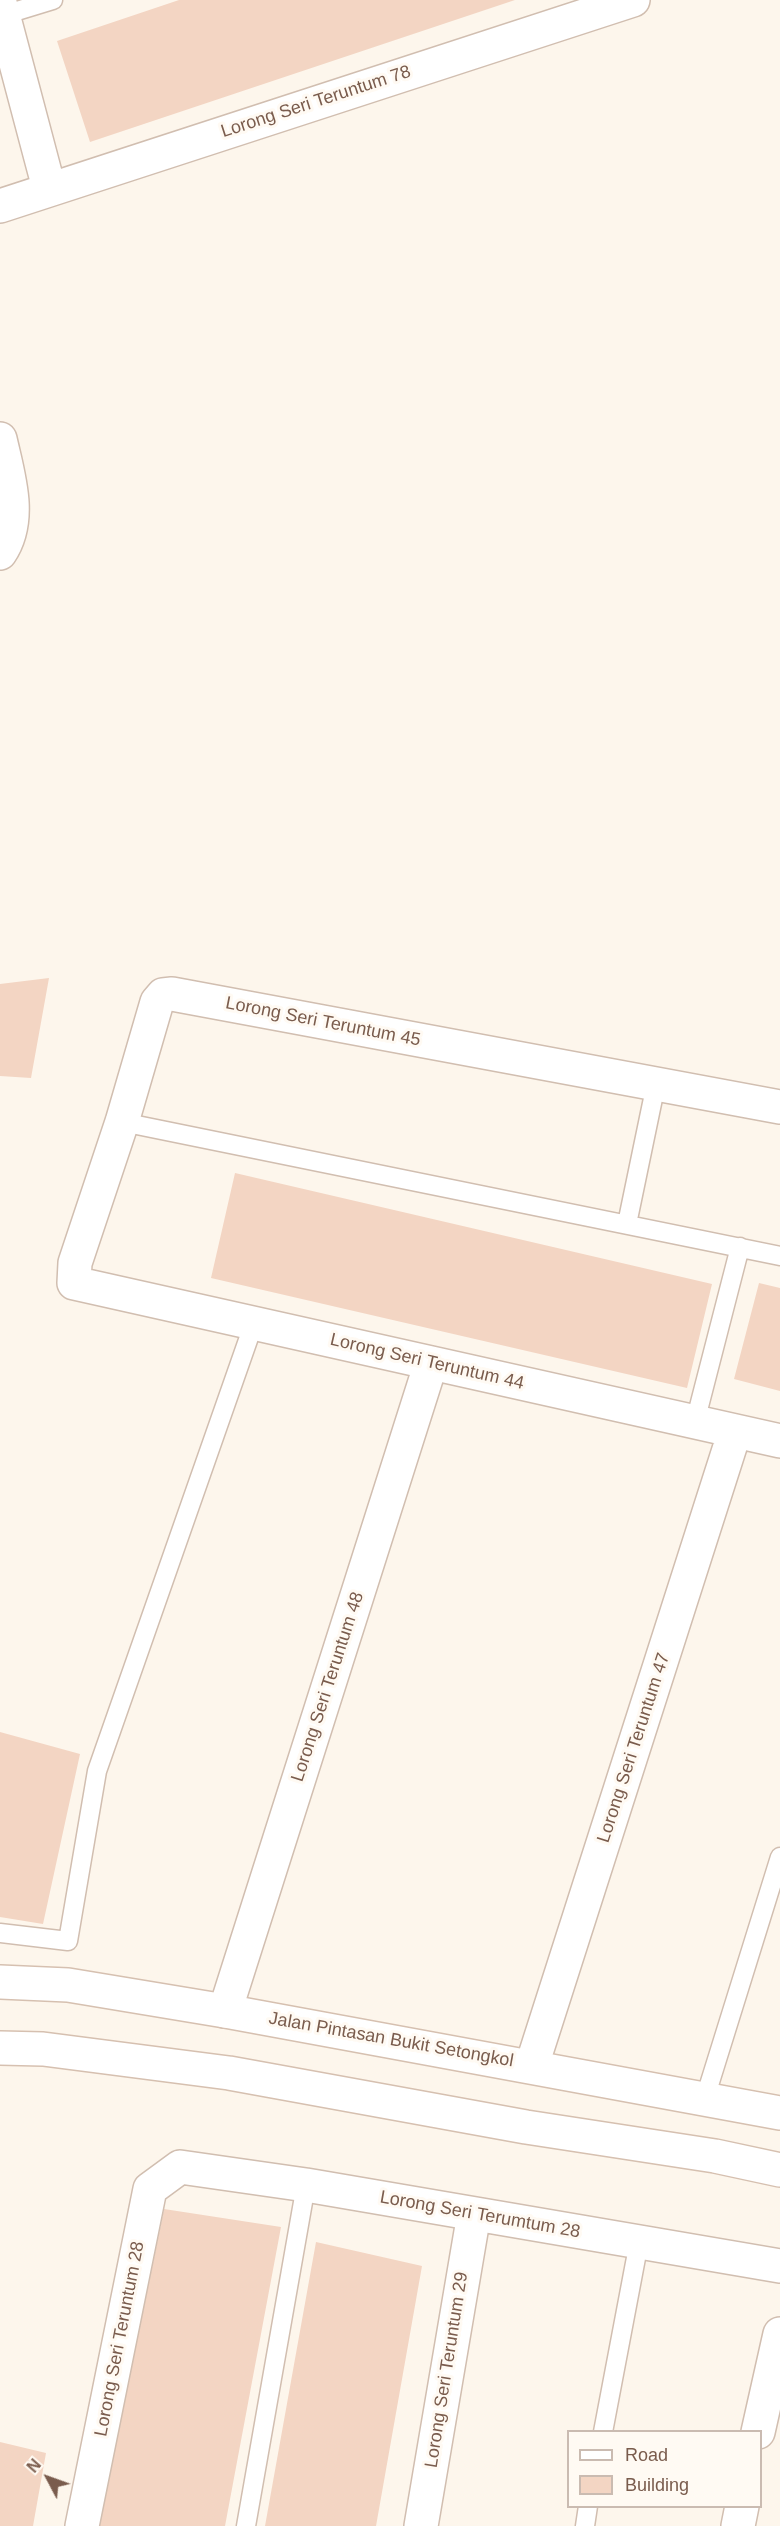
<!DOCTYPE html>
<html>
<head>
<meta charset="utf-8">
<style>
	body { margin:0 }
	#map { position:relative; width:780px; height:2526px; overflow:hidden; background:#fdf6ec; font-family:Arial,sans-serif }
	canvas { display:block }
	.legend { position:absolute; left:567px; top:2430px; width:195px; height:78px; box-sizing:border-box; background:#fffaf3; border:2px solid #cabbb1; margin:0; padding:8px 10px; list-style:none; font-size:18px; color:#7a5c4d }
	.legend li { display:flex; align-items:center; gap:12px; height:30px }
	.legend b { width:30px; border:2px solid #cabbb1 }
	.north { position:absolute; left:18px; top:2448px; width:60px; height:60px; -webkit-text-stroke:4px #fffaf3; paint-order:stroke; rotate:311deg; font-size:16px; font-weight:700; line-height:24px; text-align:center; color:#7a5c4d }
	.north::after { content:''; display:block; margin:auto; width:21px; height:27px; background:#7a5c4d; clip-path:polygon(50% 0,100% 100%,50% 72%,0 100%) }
</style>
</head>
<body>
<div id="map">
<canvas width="780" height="2526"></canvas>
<ul class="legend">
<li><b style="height:8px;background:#fff"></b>Road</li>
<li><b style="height:16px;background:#f3d5c3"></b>Building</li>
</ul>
<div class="north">N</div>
</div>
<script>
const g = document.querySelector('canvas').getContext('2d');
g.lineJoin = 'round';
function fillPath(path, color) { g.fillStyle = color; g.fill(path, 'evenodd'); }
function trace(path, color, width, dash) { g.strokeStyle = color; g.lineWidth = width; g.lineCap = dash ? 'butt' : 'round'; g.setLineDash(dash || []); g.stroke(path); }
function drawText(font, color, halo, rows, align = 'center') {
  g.font = font + ' Arial,sans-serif'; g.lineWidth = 6; g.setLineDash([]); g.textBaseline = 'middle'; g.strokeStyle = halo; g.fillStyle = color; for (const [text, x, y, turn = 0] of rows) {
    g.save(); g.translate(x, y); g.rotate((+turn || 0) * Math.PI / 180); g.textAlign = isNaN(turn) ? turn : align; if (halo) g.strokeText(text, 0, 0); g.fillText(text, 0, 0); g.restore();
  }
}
fillPath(new Path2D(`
	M179,0h336l-425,142 -33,-101z
	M49,978l-18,100 -31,-2v-92z
	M235,1173l477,111 -25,104 -476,-110z
	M759,1283l21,5v103l-46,-12z
	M0,1732l80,22 -37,170 -43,-7z
	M164,2209l117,18 -56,299h-126z
	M316,2242l106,24 -46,260h-111z
	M0,2442l46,11 -13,73h-33z`), '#f3d5c3');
const service = new Path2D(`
	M4,15l49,-15
	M122,1122l658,134
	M627,1224l29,-140
	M695,1422l45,-175
	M0,1933l68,8 29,-170 157,-448
	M705,2098l75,-241
	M603,2432l36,-190
	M246,2526l60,-341
	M585,2526l3,-20`);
const minor = new Path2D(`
	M0,3l49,185
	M0,206l633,-206
	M0,439c8,36 23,80 0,114
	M780,1107l-608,-113 -9,1 -6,7 -35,120 -47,141 -1,20 706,158
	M225,2011l206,-648
	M532,2065l203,-634
	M758,2432l22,-98
	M82,2526l68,-337 30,-22 126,18 474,81
	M421,2526l53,-312
	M738,2526l4,-20`);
const secondary = new Path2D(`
	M0,1982l68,3 157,26 555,102
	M0,2048l43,1 186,24 297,54 189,29 65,14`);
trace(service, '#d1beb0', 21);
trace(minor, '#d1beb0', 36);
trace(secondary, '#d6c0b0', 36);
trace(service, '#fff', 18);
trace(minor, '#fff', 33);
trace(secondary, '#fff', 33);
drawText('18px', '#7a5c4d', '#fffaf3', [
	["Lorong Seri Teruntum 78",316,102,-18],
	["Lorong Seri Teruntum 45",323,1022,11],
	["Lorong Seri Teruntum 44",427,1362,13],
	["Lorong Seri Teruntum 48",328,1687,-72],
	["Lorong Seri Teruntum 47",634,1748,-72],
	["Jalan Pintasan Bukit Setongkol",391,2040,10],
	["Lorong Seri Terumtum 28",480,2215,10],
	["Lorong Seri Teruntum 28",120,2339,-79],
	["Lorong Seri Teruntum 29",447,2370,-81]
]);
</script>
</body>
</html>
